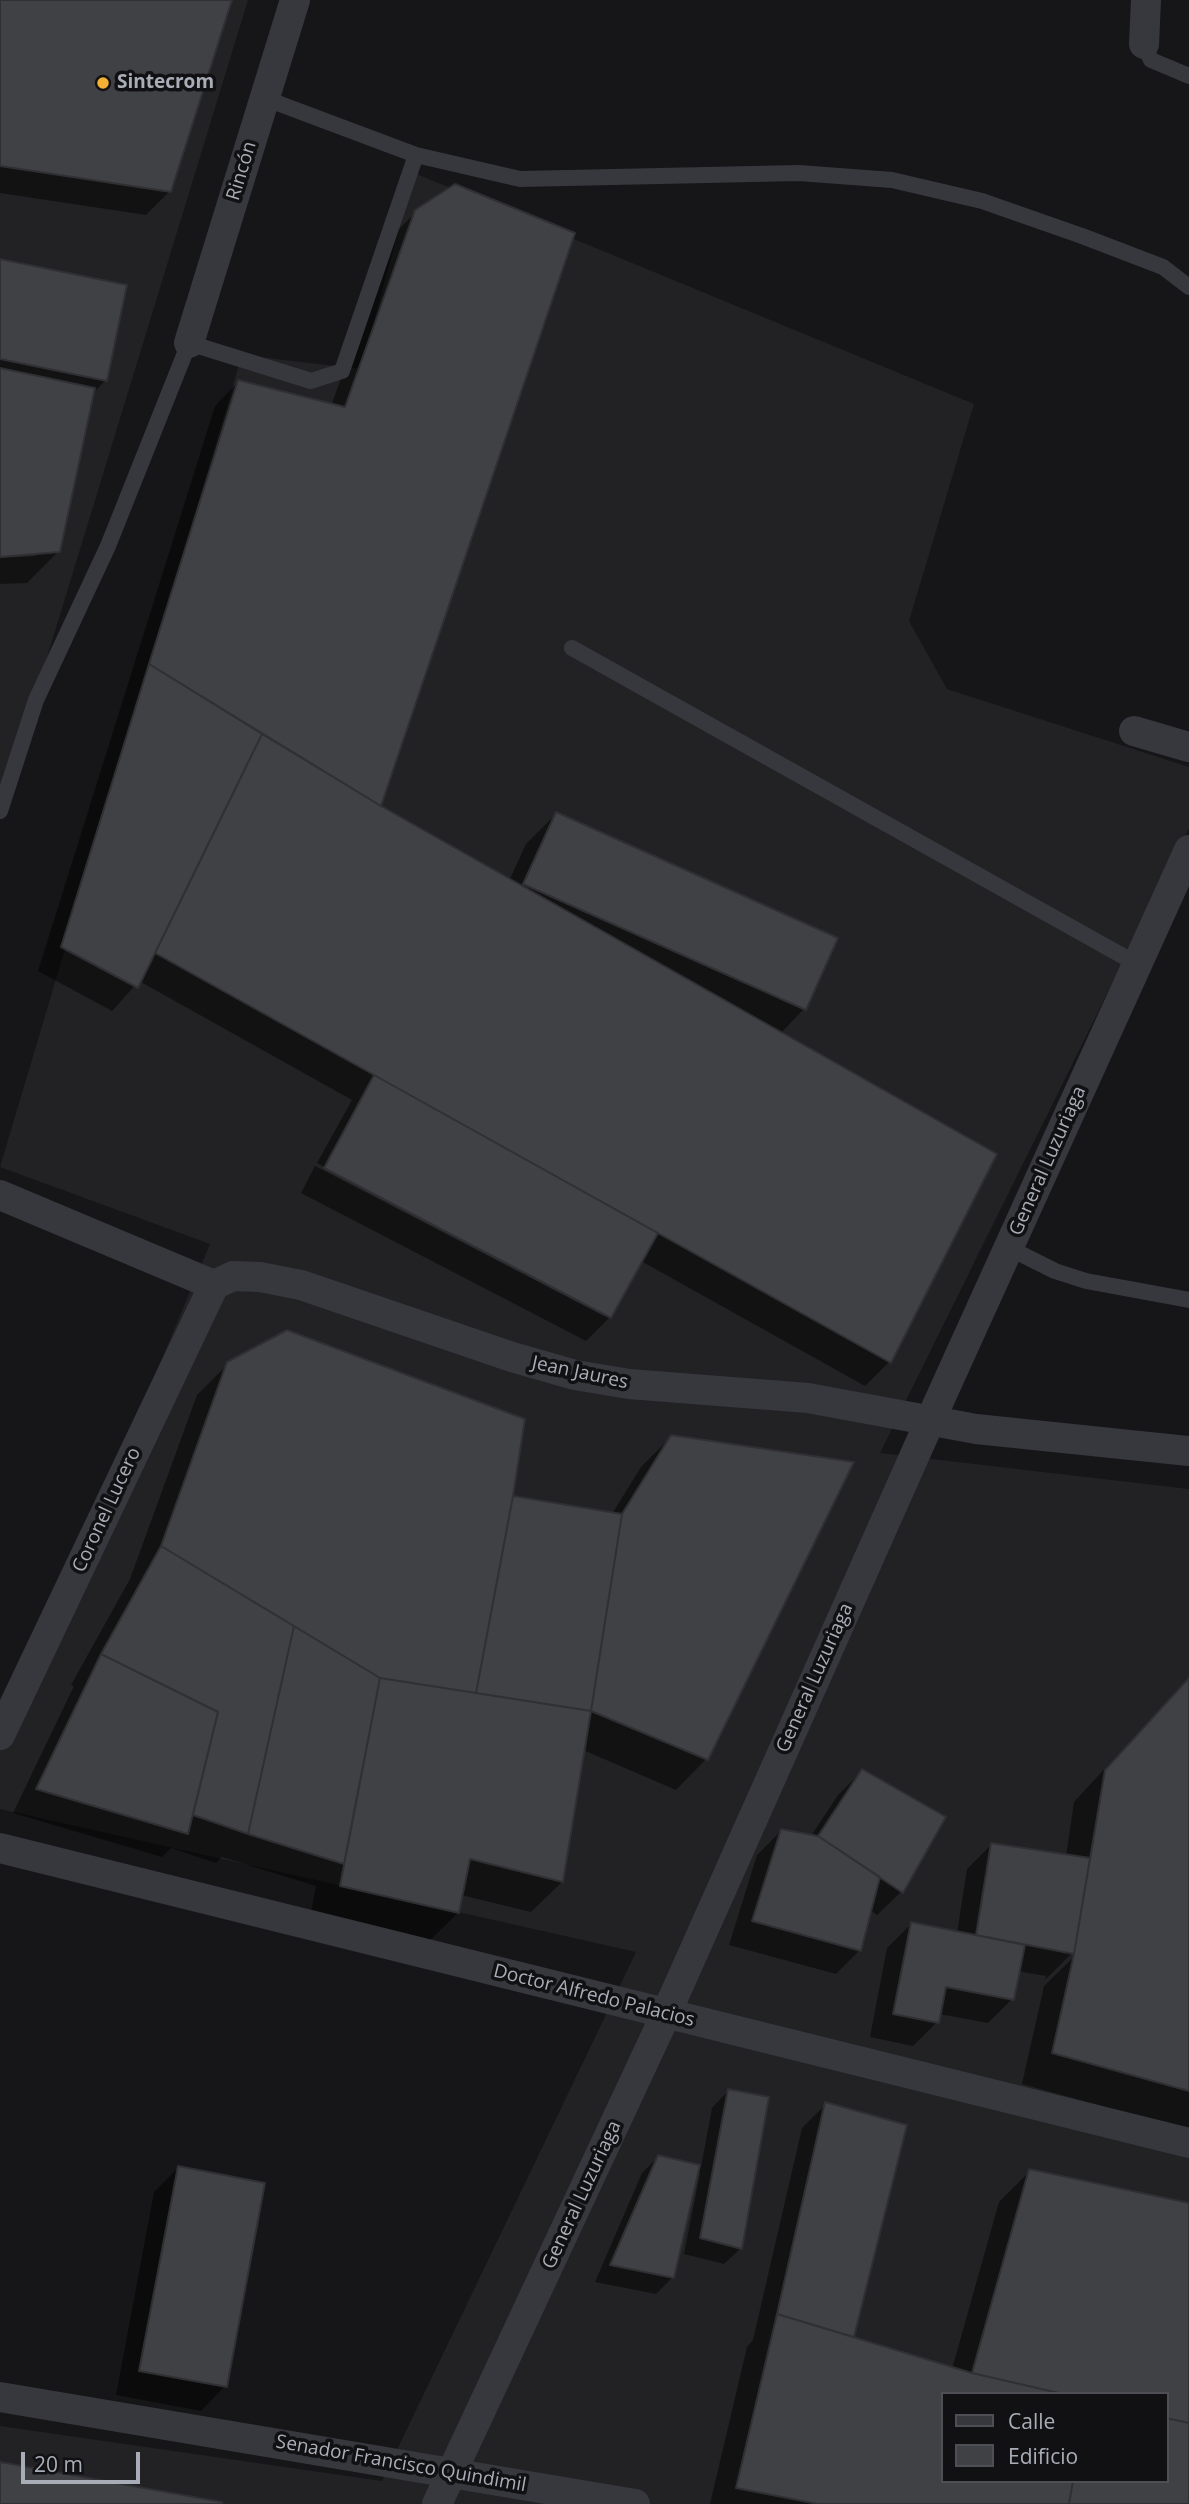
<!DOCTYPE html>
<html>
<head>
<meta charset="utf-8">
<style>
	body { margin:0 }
	#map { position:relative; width:1189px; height:2504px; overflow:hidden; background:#161618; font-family:"Open Sans",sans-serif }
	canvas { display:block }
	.legend { position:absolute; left:941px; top:2392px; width:228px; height:91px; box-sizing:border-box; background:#111113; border:2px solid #4d4f55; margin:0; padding:9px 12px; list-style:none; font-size:21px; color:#a8adb8 }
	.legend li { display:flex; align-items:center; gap:14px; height:35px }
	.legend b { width:35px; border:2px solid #4d4f55 }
	.scale { position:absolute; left:21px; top:2452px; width:119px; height:32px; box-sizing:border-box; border:4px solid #a8adb8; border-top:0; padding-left:9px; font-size:21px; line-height:24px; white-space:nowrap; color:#a8adb8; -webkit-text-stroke:5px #111113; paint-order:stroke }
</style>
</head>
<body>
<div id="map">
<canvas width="1189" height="2504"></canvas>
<ul class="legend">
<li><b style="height:9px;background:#37383d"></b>Calle</li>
<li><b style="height:19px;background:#404145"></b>Edificio</li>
</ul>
<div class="scale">20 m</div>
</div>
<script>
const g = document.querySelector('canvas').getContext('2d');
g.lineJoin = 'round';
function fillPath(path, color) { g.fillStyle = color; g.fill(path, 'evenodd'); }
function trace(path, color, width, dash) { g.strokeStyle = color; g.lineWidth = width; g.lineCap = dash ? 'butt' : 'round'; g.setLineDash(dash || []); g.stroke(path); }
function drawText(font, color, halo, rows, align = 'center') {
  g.font = font + ' "Open Sans",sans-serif'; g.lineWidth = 7; g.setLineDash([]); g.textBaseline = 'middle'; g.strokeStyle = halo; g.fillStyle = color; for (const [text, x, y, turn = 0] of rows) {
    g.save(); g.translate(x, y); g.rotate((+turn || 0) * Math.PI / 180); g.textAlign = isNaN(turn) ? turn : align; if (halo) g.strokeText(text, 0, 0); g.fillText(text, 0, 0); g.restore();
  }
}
fillPath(new Path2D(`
	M0,0h248l-248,811z
	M414,173l560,231 -65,217 38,68 242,78v61l-309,625 309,36v1015h-1189v-78l382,55 254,-529 -636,-143v-64l210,-501 -210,-77 242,-812 119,14zM942,2394h224v87h-224z`), '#222225');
fillPath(new Path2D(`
	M0,0h230l-60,191 -24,24 -146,-22z
	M416,212l157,22 -194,573 130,74 17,-37 30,-30 248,195 -24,25 214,121 -105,207 -24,24 -224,-125 -31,56 -24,24 -285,-148 14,-27 289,150v-4l-287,-149 35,-63 -213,-119 -27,30 -74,-40 177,-565 24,-25 92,25 61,-170z
	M0,261l106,119 -14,14 -34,158 -31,31 -27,1v-26l36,-2v-4l-36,3z
	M228,1364l283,134 101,16 29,-47 31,-31 34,323 -30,31 -93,-40 -21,132 -31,30 -70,-17 -3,18 -31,30 -117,-26 6,-31 -94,-29 -6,6 -45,-15 -9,9 -149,-44 61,-127 -3,-1 59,-106 67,-184z
	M1189,1677v453l-167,-46 22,-98 38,-37 -3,-3 -34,34 1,-4 -29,-5 -5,28 -24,24 -49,-9 -2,8 -24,24 -43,-9 17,-89 24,-24 46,9 10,-64 24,-24 75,11 8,-54z
	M862,1771l39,121 -24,23 -7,-5 -10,40 -24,24 -107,-29 28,-90 24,-24 30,5 27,-41z
	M728,2091l13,157 -17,16 -40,-10 16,-81 -4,-1 -23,105 -17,17 -61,-12 47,-109 16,-16 43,10 11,-59z
	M826,2104l26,232 -2,2 102,31 47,-167 31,-31 159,34v299h-479l37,-157 6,-7 49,-212zM942,2394h224v87h-224z
	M178,2168l47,218 -24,25 -85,-16 38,-203z`), '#0007');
const building = new Path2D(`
	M0,0h232l-61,192 -171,-26z
	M455,184l120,49 -194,573 -232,-142 89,-284 107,27 70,-197z
	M0,259l127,26 -20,96 -107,-22z
	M0,368l95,20 -35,164 -60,5z
	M149,664l113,70 -124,254 -77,-41z
	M262,734l119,72 616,348 -106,209 -736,-410z
	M556,812l282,126 -32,72 -283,-126z
	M374,1075l284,158 -47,85 -287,-150z
	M287,1330l238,89 -12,77 -37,197 -96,-15 -219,-132 66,-184z
	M671,1435l183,27 -146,298 -117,-49 31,-197z
	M513,1496l109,18 -31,197 -115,-18z
	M161,1546l133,80 -46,208 -55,-19 25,-103 -117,-58z
	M294,1626l86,52 -36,186 -96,-30z
	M101,1654l117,58 -30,122 -152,-45z
	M380,1678l211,33 -28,171 -93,-23 -11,54 -119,-27z
	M1189,1678v413l-137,-38 22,-99 31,-184z
	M862,1769l84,48 -43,76 -85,-57z
	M781,1829l37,7 62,41 -19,74 -109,-30z
	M991,1843l99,15 -16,96 -98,-19z
	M911,1922l114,23 -11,55 -68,-13 -7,36 -46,-9z
	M728,2089l41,8 -27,152 -42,-11z
	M825,2102l82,23 -53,212 -77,-23z
	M658,2155l42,10 -26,113 -64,-13z
	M178,2166l87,17 -38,204 -88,-16z
	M1029,2169l160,34v220l-23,-5v-24h-103l-91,-21z
	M777,2314l195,59 91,21h-121v87h131l-4,23h-251l-82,-16z
	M1166,2418l23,5v81h-120l4,-23h93z
	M0,2462l222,40v2h-222z`);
fillPath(building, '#404145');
trace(building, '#303034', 2);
trace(new Path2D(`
	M1144,44l7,16 38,16
	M264,98l152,57 104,24 279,-6 93,7 90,21 100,35 81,31 26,20
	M572,648l565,316
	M0,811l36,-111 72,-154 81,-203 122,38 31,-10 74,-216
	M1009,1248l46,23 31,10 103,19`), '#37383d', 16);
trace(new Path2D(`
	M1144,44l2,-44
	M189,343l106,-343
	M1134,731l55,16
	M0,1195l214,90 19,-9 27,1 41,8 211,72 63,18 54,9 179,14 168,31 213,22
	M0,1735l214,-450
	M0,1848l1189,295
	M0,2397l635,107
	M437,2504l229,-490 264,-593 259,-571`), '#37383d', 30);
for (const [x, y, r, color] of [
	[103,83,7,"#f2b134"]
]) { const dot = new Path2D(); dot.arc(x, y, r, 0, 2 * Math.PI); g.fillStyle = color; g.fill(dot); trace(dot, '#111113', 2.5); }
drawText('bold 19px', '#a8adb8', '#111113', [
	["Sintecrom",117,83]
], 'left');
drawText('19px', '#a8adb8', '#111113', [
	["Rincón",242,171,-73],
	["General Luzuriaga",1048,1161,-66],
	["Jean Jaures",580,1373,12],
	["Coronel Lucero",107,1510,-65],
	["General Luzuriaga",815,1678,-66],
	["Doctor Alfredo Palacios",594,1996,14],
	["General Luzuriaga",582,2195,-65],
	["Senador Francisco Quindimil",401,2464,10]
]);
</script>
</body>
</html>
